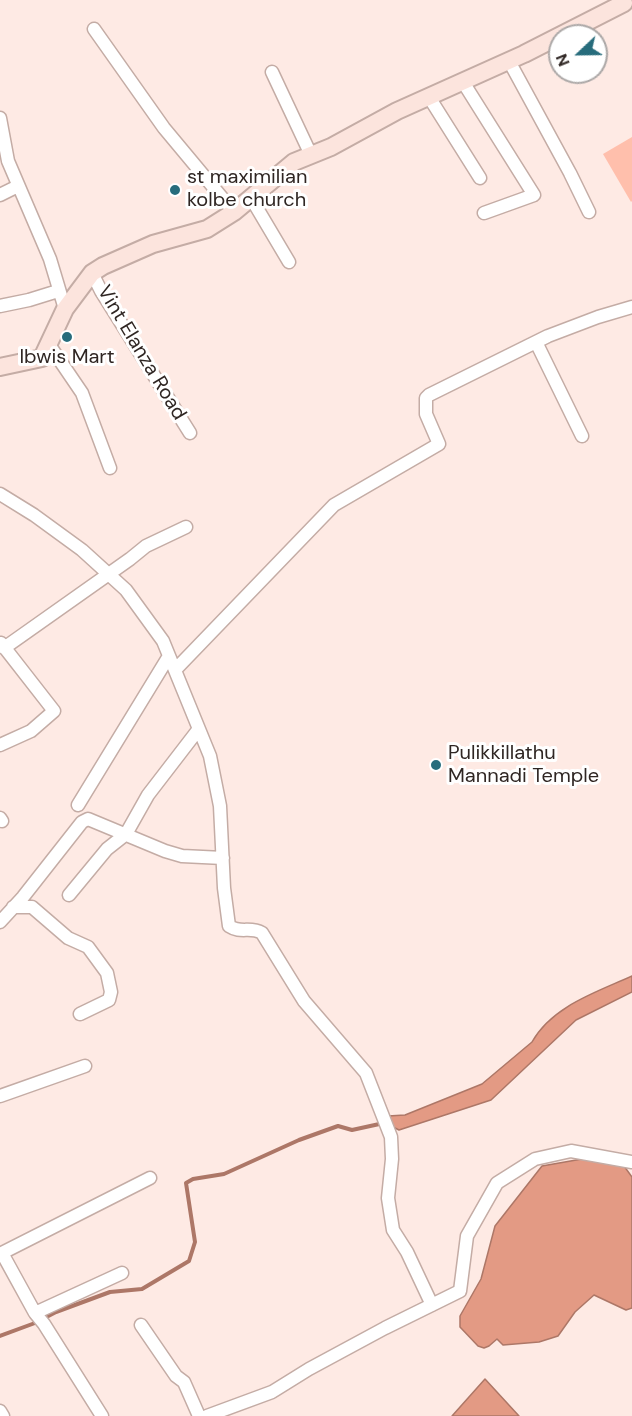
<!DOCTYPE html>
<html>
<head>
<meta charset="utf-8">
<style>
	body { margin:0 }
	#map { position:relative; width:632px; height:1416px; overflow:hidden; background:#feeae4; font-family:"DM Sans",sans-serif }
	canvas { display:block }
	.north { position:absolute; left:548px; top:24px; width:60px; height:60px; box-sizing:border-box; background:#fff; border:2px solid #aca8a7; border-radius:50%; rotate:248deg; font-size:16px; font-weight:700; line-height:24px; text-align:center; color:#2f2623 }
	.north::after { content:''; display:block; margin:auto; width:21px; height:27px; background:#276c7c; clip-path:polygon(50% 0,100% 100%,50% 72%,0 100%) }
</style>
</head>
<body>
<div id="map">
<canvas width="632" height="1416"></canvas>
<div class="north">N</div>
</div>
<script>
const g = document.querySelector('canvas').getContext('2d');
g.lineJoin = 'round';
function fillPath(path, color) { g.fillStyle = color; g.fill(path, 'evenodd'); }
function trace(path, color, width, dash) { g.strokeStyle = color; g.lineWidth = width; g.lineCap = dash ? 'butt' : 'round'; g.setLineDash(dash || []); g.stroke(path); }
function drawText(font, color, halo, rows, align = 'center') {
  g.font = font + ' "DM Sans",sans-serif'; g.lineWidth = 6; g.setLineDash([]); g.textBaseline = 'middle'; g.strokeStyle = halo; g.fillStyle = color; for (const [text, x, y, turn = 0] of rows) {
    g.save(); g.translate(x, y); g.rotate((+turn || 0) * Math.PI / 180); g.textAlign = isNaN(turn) ? turn : align; if (halo) g.strokeText(text, 0, 0); g.fillText(text, 0, 0); g.restore();
  }
}
fillPath(new Path2D(`
	M632,137v64l-1,1 -28,-48z`), '#ffbfac');
const water = new Path2D(`
	M632,976v16l-56,28 -85,80 -92,30 -8,-4 -3,-10 17,-1 77,-31 50,-42c20,-36 65,-50 100,-66z
	M582,1159l42,7 8,11v131l-6,2 -32,-15 -19,17 -17,24 -19,6 -36,3 -6,-6 -8,7 -5,2 -6,-2 -18,-19v-11l21,-37 14,-53 47,-60z
	M485,1379l34,37h-67z`);
fillPath(water, '#e39a84');
trace(water, '#ad7767', 1.5);
trace(new Path2D(`
	M0,1336l35,-13 21,-11 54,-20 32,-3 47,-28 6,-19 -9,-59 7,-4 31,-5 75,-34 39,-14 14,4 32,-7`), '#ad7767', 4);
const street = new Path2D(`
	M94,29l70,99 70,84
	M509,61l61,112 19,39
	M272,72l39,83
	M463,82l71,113 -50,18
	M429,97l51,81
	M0,118l8,43 42,98 15,50
	M0,195l18,-9
	M251,198l38,64
	M92,273l9,18 89,142
	M0,306l29,-6 29,-9
	M536,342l46,94
	M48,343l34,50 28,75
	M0,494l34,21 48,35 44,40 37,51 47,115 10,50 4,82 5,38c12,8 21,0 33,7l42,68 62,72 25,64 1,22 -4,39 5,32 14,22 25,53
	M4,648l126,-89 16,-13 40,-19
	M175,670l159,-165 105,-61 -13,-30v-16l3,-3 119,-59 50,-19 34,-10
	M0,745l31,-14 23,-20 -53,-68
	M78,805l91,-149
	M0,818l2,3
	M69,895l38,-46 19,-15 22,-39 50,-65
	M13,907h19l36,31 20,9 19,26 4,19 -2,8 -29,14
	M0,922l23,-25 59,-75 6,-3 77,32 17,5 41,2
	M0,1096l85,-30
	M35,1313l-33,-60 148,-75
	M141,1325l35,51 8,6 15,34
	M0,1411l3,5
	M102,1416l-58,-92 -9,-11 87,-40
	M207,1416l65,-24 37,-23 76,-41 75,-37 7,-55 30,-53 38,-24 36,-8 61,11`);
const secondary = new Path2D(`
	M0,367l42,-9 23,-49 27,-36 11,-7 50,-22 54,-15 27,-17 60,-50 37,-15 66,-36 127,-57 100,-51`);
trace(street, '#c4aca5', 15);
trace(secondary, '#c4aca5', 20);
trace(street, '#fff', 12);
trace(secondary, '#fce4dd', 16);
for (const [x, y, r, color] of [
	[175,190,6,"#276c7c"],
	[67,337,6,"#276c7c"],
	[436,765,6,"#276c7c"]
]) { const dot = new Path2D(); dot.arc(x, y, r, 0, 2 * Math.PI); g.fillStyle = color; g.fill(dot); trace(dot, '#fff', 2); }
drawText('20px', '#2f2623', '#fff', [
	["st maximilian",187,178],
	["kolbe church",187,201],
	["Ibwis Mart",67,358,"center"],
	["Pulikkillathu",448,754],
	["Mannadi Temple",448,777]
], 'left');
drawText('20px', '#2f2623', '#fff', [
	["Vint Elanza Road",141,353,59]
]);
</script>
</body>
</html>
